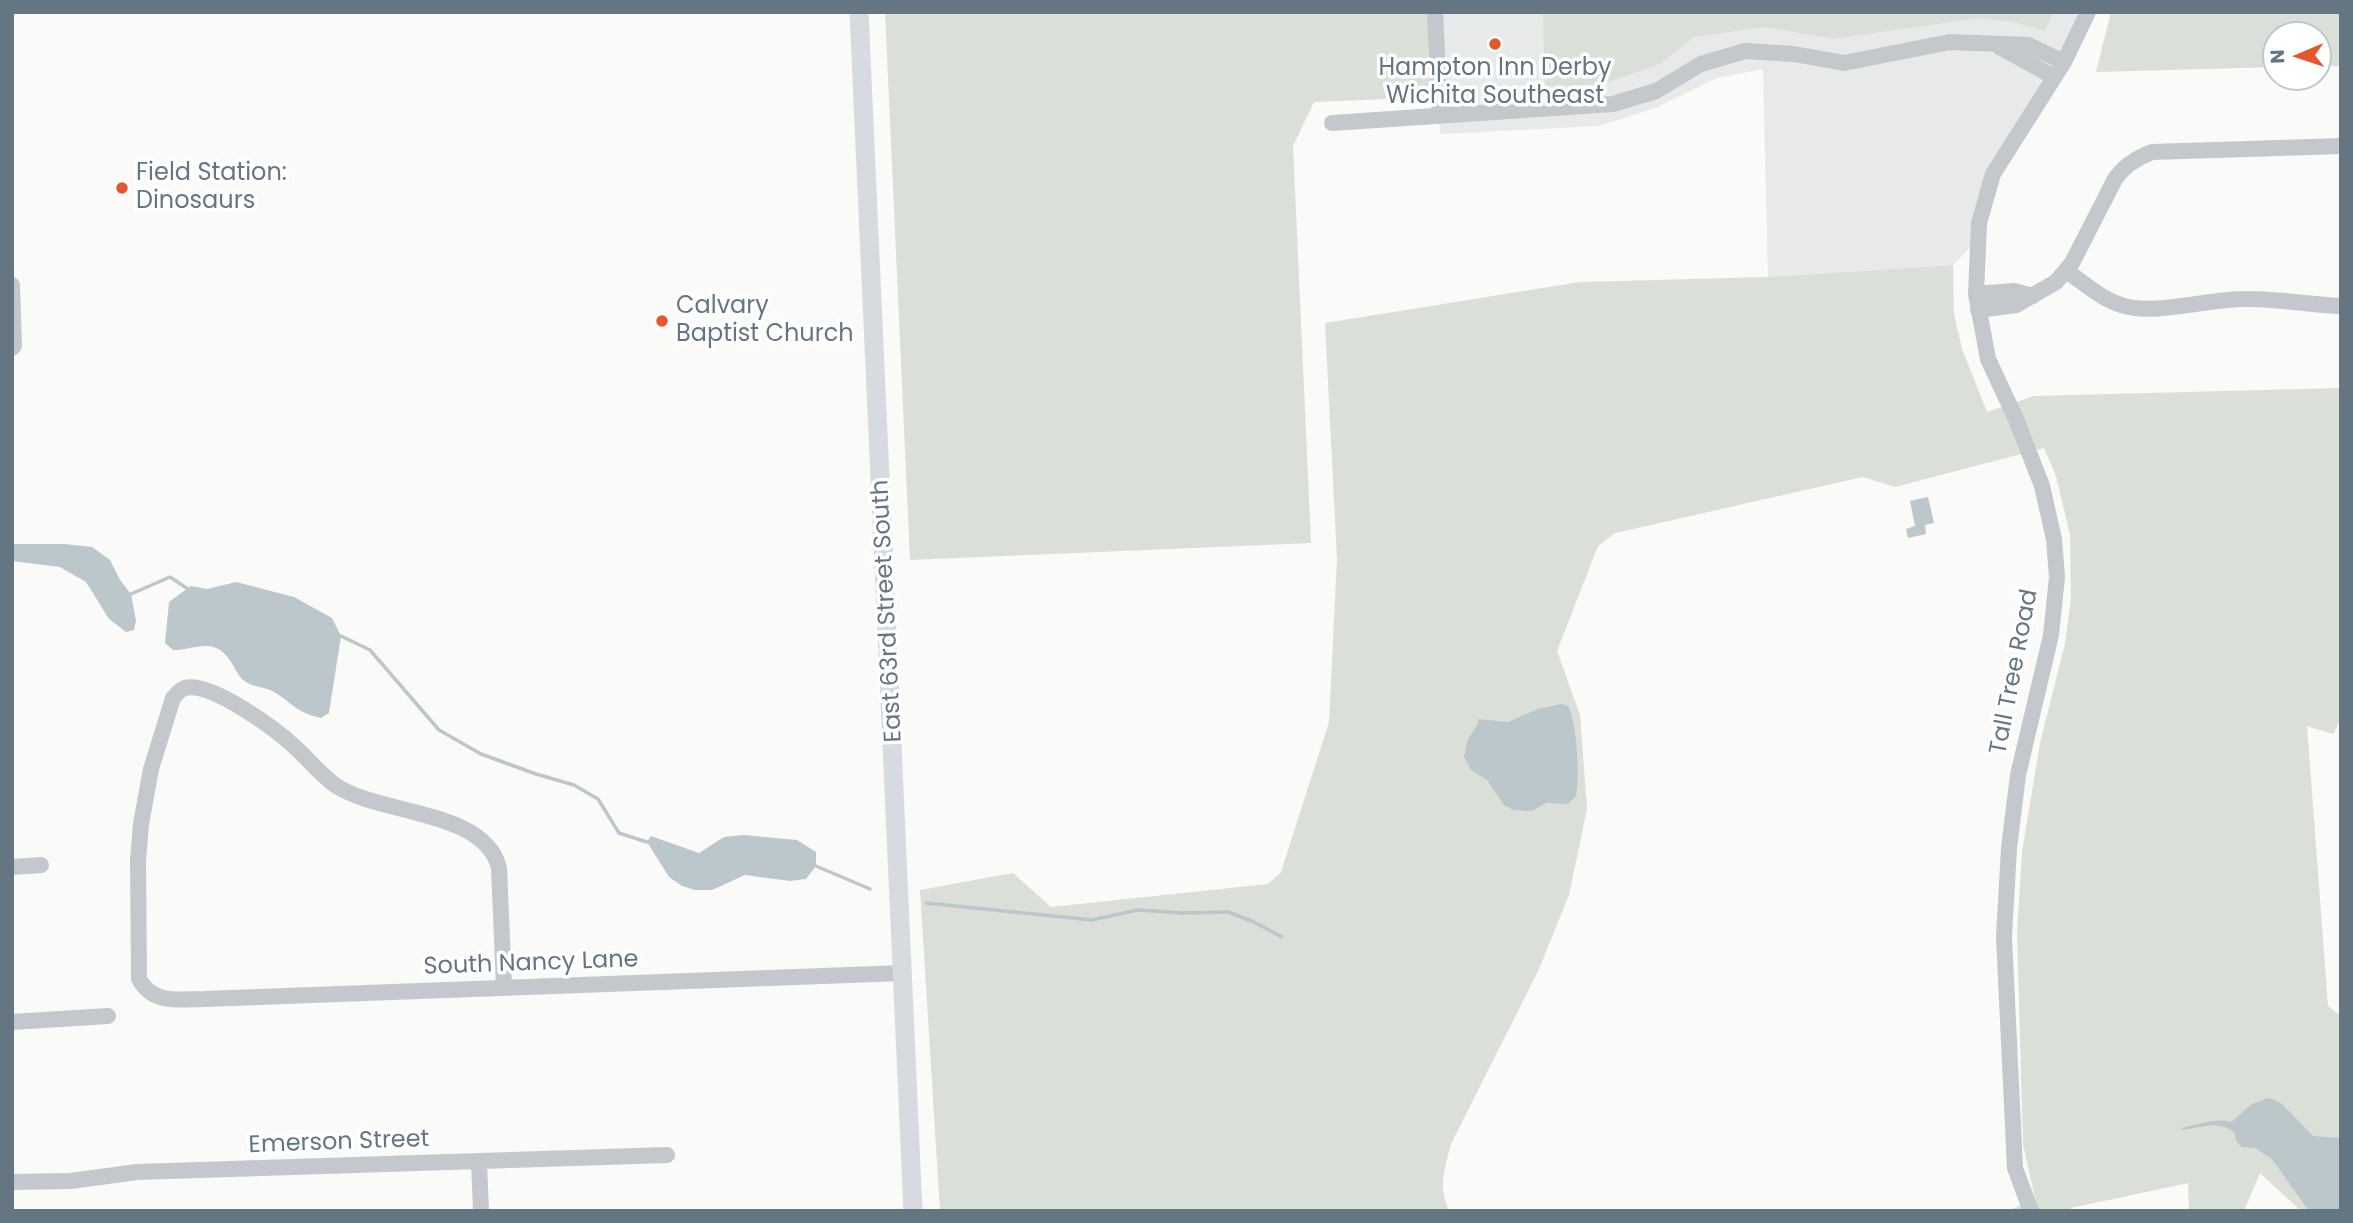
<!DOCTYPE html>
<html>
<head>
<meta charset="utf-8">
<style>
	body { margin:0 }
	#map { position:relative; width:2353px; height:1223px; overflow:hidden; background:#fafaf8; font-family:Poppins,sans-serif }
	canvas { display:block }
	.frame { position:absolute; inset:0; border:14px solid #657683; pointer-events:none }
	.north { position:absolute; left:2262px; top:21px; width:70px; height:70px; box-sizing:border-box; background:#fff; border:2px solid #c1c8cd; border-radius:50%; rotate:268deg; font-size:19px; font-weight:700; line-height:28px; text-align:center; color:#657683 }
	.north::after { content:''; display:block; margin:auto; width:24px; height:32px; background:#e4572e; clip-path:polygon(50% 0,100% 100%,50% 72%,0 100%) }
</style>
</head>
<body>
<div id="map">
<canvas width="2353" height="1223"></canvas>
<div class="frame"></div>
<div class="north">N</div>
</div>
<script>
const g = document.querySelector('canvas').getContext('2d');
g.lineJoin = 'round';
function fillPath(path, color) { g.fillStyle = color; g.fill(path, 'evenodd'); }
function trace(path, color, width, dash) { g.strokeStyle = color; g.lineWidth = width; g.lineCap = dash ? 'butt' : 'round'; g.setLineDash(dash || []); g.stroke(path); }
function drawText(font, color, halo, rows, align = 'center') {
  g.font = font + ' Poppins,sans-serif'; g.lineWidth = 7; g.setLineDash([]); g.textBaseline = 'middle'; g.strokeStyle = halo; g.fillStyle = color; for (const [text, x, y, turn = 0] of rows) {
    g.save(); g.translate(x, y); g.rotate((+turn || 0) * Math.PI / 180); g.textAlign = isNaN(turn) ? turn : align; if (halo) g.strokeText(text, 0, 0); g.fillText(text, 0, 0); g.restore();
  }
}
fillPath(new Path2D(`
	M1434,12h653l-94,162 -15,65 -25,26 -185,12 -5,-208 -46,9 -62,30 -56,18 -159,8z`), '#e8e9e9');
fillPath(new Path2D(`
	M885,12h547l3,85 -121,5 -21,44 18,397 -401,17z
	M1543,12h510l-8,19 -31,-9 -36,-4 -144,21 -69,-12 -71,10 -34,27 -57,20 -58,3z
	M2111,12h230v54h-23v-31h-42v32l-180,5z
	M1953,265l1,49 8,35 25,63 47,-16 307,-8v330l-8,16 -26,-8 21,280 13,10v195h-40l-41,-38 -16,38h-55l-1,-28 -117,25 -1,3h-62l27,-13 -12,-54 -6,-212 5,-80 18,-109 25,-99 6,-46 -1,-63 -14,-59 -12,-28 -149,39 -32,-10 -248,56 -17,13 -41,105 23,64 7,94 -18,86 -30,74 -88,175c-7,27 -13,41 -2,67h-509l-20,-321 93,-17 38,34 217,-23 13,-12 48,-150 8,-163 -12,-236 255,-41 188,-5z`), '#dadfd7');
fillPath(new Path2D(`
	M1928,497l6,26 -9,2 1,9 -18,4 -2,-9 9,-3 -5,-25z
	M12,544h53l27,3 18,13 10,20 11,14 5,27 -2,9 -8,2 -17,-13 -23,-37 -26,-15 -48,-6z
	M236,582l58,15 38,21 9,18 -12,77 -8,5c-26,-6 -27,-14 -47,-26 -10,-6 -21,-4 -31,-12 -8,-7 -12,-26 -27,-32 -13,-6 -30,3 -43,2l-8,-7 4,-41 22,-16 16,3z
	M1561,704l7,2c9,16 12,71 8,90l-8,8 -22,-1 -14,8 -19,-1 -9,-5 -17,-25 -16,-10 -7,-13 4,-18 10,-15v-5l30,3 30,-13z
	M743,835l54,5 19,12v14l-10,13 -16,2 -45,-6 -33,15h-17l-13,-4 -13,-9 -22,-35 4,-6 48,17 25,-16z
	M2268,1098l7,2 8,5 30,31 28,2v73h-32l-37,-52 -17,-11 -13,-1 -6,-6 -1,-8c-16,-14 -35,-5 -53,-3v-2c14,-3 36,-11 49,-6l21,-18z`), '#bbc7cb');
trace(new Path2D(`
	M131,594l39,-17 18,12
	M341,636l29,14 69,80 42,24 55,20 38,11 24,14 21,34 28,9
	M816,866l54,23
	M926,903l166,17 46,-10 45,3 45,-1 26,10 28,15`), '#bbc7cb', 3.5);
trace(new Path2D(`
	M1435,12l5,104
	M1998,46l56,31
	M1332,123l281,-19 43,-13 45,-27 44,-13 49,3 50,9 106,-21 78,3 36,17
	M2066,271c17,11 35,28 55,34 31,11 87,-6 123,-6 32,-1 65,6 97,7
	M12,285l2,61 -2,2
	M1976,294l38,-3 19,5
	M1978,310l38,-5 40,-23 16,-19 43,-84c9,-13 21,-21 37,-27l189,-6
	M12,867l29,-2
	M504,987l-5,-119c-14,-59 -121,-53 -164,-83 -15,-11 -26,-25 -39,-37 -19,-18 -85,-67 -111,-60 -6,2 -8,6 -12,10l-22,71 -10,55 -3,36 1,119c14,26 41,20 66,20l698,-26
	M12,1022l96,-6
	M479,1162l2,49
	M12,1182l58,-1 67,-9 530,-17
	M2031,1211l-16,-43 -11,-231 5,-89 9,-73 33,-140 6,-58 -3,-38 -12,-53 -26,-67 -28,-60 -12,-65 3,-71 14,-49 71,-112 24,-50`), '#c3c8cc', 16);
trace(new Path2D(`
	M859,12l54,1199`), '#d6dbdf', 19);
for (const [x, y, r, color] of [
	[1495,44,7,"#e4572e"],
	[122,188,7,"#e4572e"],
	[662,321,7,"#e4572e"]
]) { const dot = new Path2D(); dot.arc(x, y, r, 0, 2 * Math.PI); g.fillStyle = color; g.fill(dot); trace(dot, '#fff', 2.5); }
drawText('24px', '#657683', '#fff', [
	["Hampton Inn Derby",1495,69,"center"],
	["Wichita Southeast",1495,97,"center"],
	["Field Station:",136,174],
	["Dinosaurs",136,202],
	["Calvary",676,307],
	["Baptist Church",676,335]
], 'left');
drawText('24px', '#657683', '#fff', [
	["East 63rd Street South",888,611,-93],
	["Tall Tree Road",2015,672,-79],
	["South Nancy Lane",531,964,-2],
	["Emerson Street",339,1143,-2]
]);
</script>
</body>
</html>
